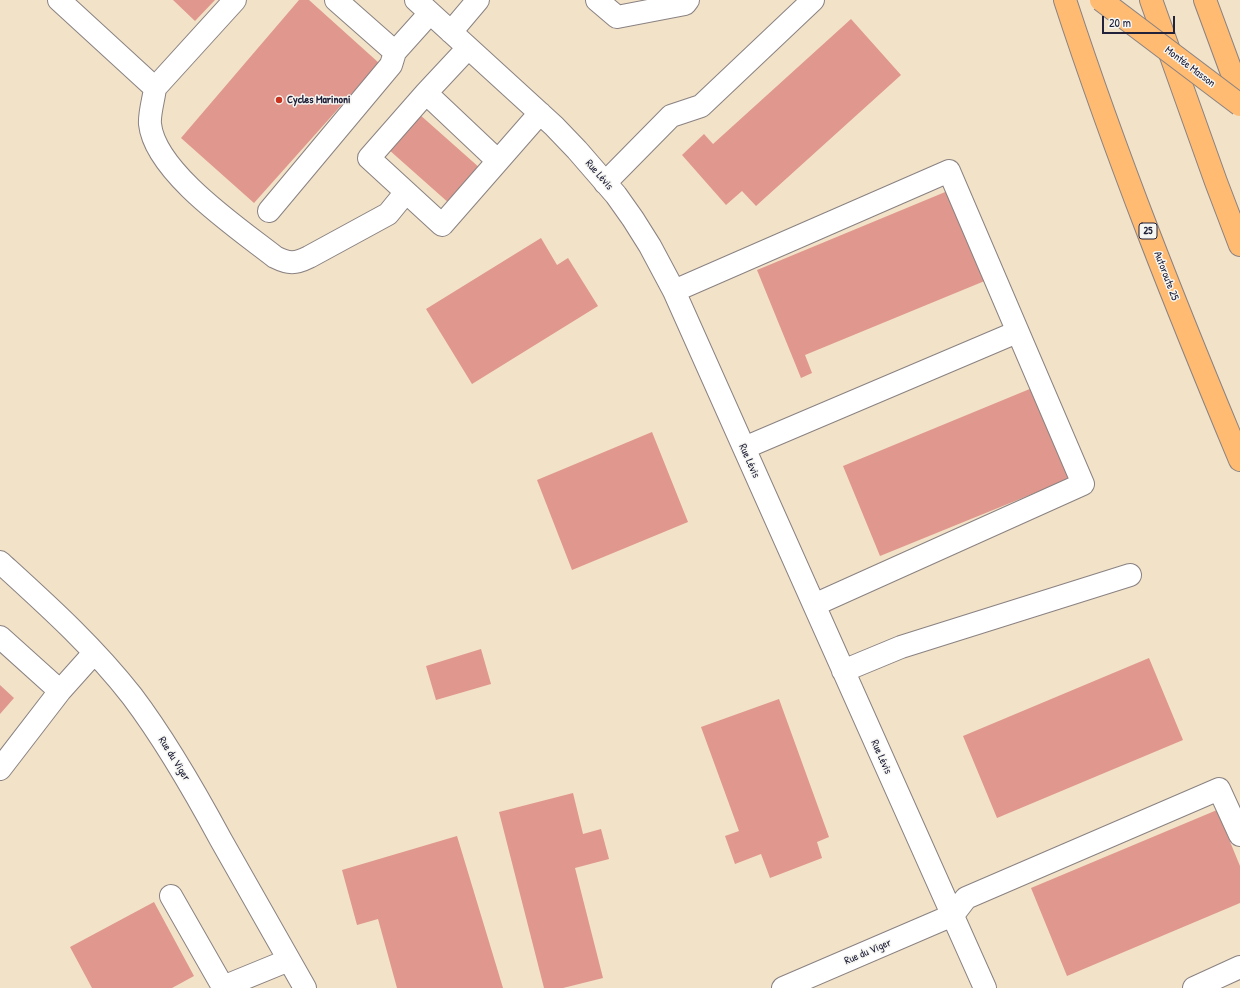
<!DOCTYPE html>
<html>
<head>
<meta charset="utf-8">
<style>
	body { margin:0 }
	#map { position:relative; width:1240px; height:988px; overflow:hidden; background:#f2e2c8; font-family:"Patrick Hand",sans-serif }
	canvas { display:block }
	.scale { position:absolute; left:1102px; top:16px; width:73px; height:18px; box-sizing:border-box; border:2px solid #22223b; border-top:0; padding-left:5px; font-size:12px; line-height:14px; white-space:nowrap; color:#22223b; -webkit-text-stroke:3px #f6f6f2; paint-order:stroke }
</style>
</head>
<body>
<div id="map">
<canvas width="1240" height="988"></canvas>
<div class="scale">20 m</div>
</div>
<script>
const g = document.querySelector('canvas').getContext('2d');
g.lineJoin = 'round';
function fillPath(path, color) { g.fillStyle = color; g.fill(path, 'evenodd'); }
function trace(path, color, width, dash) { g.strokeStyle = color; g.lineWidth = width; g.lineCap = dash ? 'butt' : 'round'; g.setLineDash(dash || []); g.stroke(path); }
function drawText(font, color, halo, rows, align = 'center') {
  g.font = font + ' "Patrick Hand",sans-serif'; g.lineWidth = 3; g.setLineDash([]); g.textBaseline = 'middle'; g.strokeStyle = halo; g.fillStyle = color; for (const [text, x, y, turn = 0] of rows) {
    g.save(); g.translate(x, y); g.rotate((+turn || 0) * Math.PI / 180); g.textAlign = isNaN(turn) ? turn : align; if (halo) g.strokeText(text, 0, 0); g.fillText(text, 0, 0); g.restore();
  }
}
fillPath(new Path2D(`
	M173,0h42l-20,21z
	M299,0h10l70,63 -125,140 -73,-65z
	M851,19l50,56 -145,131 -14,-15 -16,14 -44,-50 22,-21 9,10z
	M419,114l62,55 -31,35 -62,-55z
	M950,190l37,90 -182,75 7,18 -11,5 -44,-108z
	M541,238l16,27 11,-7 30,48 -126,78 -46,-75z
	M1037,386l37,91 -194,79 -37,-90z
	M652,432l36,90 -116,48 -35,-90z
	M481,649l10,35 -55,16 -10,-34z
	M1149,658l34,82 -186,78 -34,-82z
	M0,685l14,13 -14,16z
	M779,699l50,138 -12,5 5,16 -52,20 -9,-24 -26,10 -10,-28 14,-5 -38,-104z
	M573,793l10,41 18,-5 8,30 -34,9 28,110 -40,10h-19l-45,-176z
	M1217,810l23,56v37l-173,73 -36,-88z
	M457,836l46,152h-106l-19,-69 -21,6 -15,-55z
	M154,902l40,74 -22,12h-80l-22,-41z`), '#e0978d');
const minor = new Path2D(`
	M59,0l96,88 80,-88
	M336,0l59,52 35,-39
	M416,0l138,126 23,24 39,45 17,24 17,27 24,45 311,697
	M597,0l20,17 68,-13 3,-4
	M451,32l27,-32
	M468,48l-42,45 72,68 42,-48
	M155,88c-1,10 -6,26 -5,36 5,48 88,104 125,133 14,7 20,7 34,0l79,-43 18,-22
	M426,93l-57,65 73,67 56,-64
	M605,183l66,-67 30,-10 112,-106
	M269,211l122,-146 4,-13
	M674,291l275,-120 134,313 -269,121
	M744,448l273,-116
	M0,562c46,42 93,84 132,134 34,45 62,94 89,144 28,49 56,99 84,148
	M0,637l60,54 34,-38
	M843,671l58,-24 229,-72
	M0,769l60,-78
	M171,896l52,91 66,-27
	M783,988l170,-73 13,-17 253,-109 21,46
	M1194,988l46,-21`);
const highway = new Path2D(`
	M1065,0c51,156 112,309 175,460
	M1151,0l65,182 24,63
	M1205,0l35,95`);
trace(minor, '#8a8282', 24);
trace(highway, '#8a8282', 24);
trace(minor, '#fff', 22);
trace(highway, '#ffbb71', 22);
const majorBridge = new Path2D(`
	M1101,0l139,105`);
trace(majorBridge, '#8a8282', 24, []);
trace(majorBridge, '#ffbb71', 22);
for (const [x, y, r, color] of [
	[279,100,4,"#c8321e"]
]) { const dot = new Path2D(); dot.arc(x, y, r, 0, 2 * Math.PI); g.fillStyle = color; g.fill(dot); trace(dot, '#f6f6f2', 1.5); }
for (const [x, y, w] of [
	[1148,231,18]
]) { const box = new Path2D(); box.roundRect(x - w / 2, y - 8, w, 16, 3); g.fillStyle = '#f6f6f2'; g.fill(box); trace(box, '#22223b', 1); }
drawText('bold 10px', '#22223b', null, [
	["25",1148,231]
]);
drawText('11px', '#22223b', '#f6f6f2', [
	["Montée Masson",1190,67,37],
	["Rue Lévis",599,175,49],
	["Autoroute 25",1166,276,69],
	["Rue Lévis",749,461,66],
	["Rue Lévis",881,757,66],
	["Rue du Viger",174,759,58],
	["Rue du Viger",868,952,-23]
]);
drawText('bold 11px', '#22223b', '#f6f6f2', [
	["Cycles Marinoni",287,100]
], 'left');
</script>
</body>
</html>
